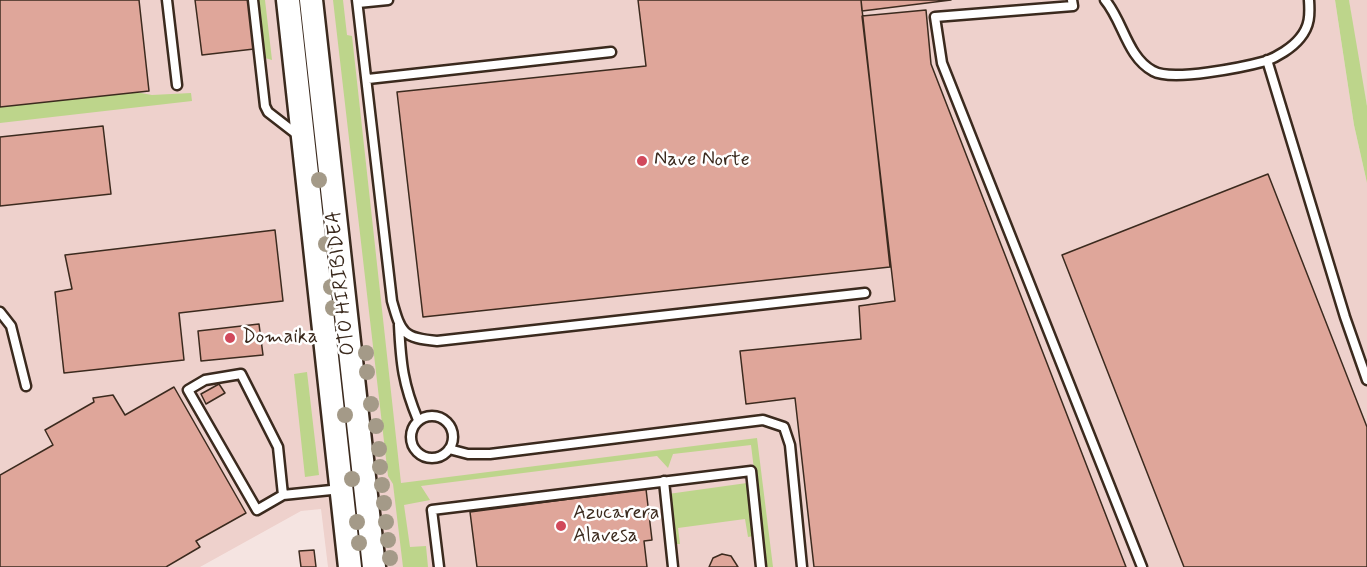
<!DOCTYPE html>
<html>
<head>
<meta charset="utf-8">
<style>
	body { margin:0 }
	canvas { display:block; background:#f5e4e1 }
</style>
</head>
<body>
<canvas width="1367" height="567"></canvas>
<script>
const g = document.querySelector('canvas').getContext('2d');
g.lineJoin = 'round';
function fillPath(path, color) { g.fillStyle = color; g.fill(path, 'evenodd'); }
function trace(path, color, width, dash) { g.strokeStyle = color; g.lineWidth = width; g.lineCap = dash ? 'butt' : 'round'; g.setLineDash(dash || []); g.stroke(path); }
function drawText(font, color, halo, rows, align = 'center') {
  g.font = font + ' Mynerve,sans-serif'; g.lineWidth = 5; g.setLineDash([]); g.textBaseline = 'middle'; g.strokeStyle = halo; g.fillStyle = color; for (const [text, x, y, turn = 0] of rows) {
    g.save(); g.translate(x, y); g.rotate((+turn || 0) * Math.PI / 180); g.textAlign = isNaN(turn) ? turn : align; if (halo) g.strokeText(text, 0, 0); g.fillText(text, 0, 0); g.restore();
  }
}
fillPath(new Path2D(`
	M0,0h1335l19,125 13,58v384h-1039l-7,-58 -20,2 -101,56h-200z
	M1349,0h18v106l-10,-48z`), '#eed1cc');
fillPath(new Path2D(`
	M258,0h7l7,60 -7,-2z
	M333,0h10l4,35 5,1 49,447 356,-45 16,129h-7l-15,-122 -78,9 -5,14 -11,-12 -236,30 9,14 -26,5 6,42 16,-1 2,21h-25l-10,-83 -5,-8z
	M1335,0h14l18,106v77l-13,-58z
	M135,92l17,3 39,-2 1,8 -192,22v-16z
	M307,372l12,103 -14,2 -11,-103z
	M747,483l6,53 -5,1 -3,-18 -67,9 2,16h-6l-6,-50z`), '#bdd58b');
const building = new Path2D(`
	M0,0h139l10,91 -149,16z
	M195,0h53l6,49 -52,6z
	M638,0h223l29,267 -467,50 -26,-225 249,-26z
	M861,0h90l-89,11z
	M926,10l5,54 195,503h-312l-19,-169 -49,6 -6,-53 121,-12 -2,-33 36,-5 -33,-285z
	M103,126l8,68 -111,12v-69z
	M1268,174l99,253v140h-183l-122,-312z
	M275,230l8,71 -104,12 5,47 -120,13 -9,-81 17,-3 -7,-34z
	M259,324l4,31 -62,6 -3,-30z
	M219,384l6,9 -19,11 -5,-10z
	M174,387l72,126 -50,28 4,6 -34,20h-166v-92l53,-30 -8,-15 49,-28 -1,-4 20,-3 12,20z
	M646,489l6,51 -8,1 3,26h-170l-7,-55z
	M314,550l2,17h-15l-2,-16z
	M722,554l9,2 7,11h-29l4,-9z`);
fillPath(building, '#dfa69a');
trace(building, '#3b2a1e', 1.5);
const lane = new Path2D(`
	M167,0l10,85
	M253,0l12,106 3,6 31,24
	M357,0l35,301c9,32 11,37 45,40l428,-48
	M1072,0l1,6 -138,11 7,46 200,504
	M1105,0c18,21 22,57 48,71 19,11 91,-4 113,-10 11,-4 26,-13 34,-23 10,-12 10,-23 9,-38
	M358,3l30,-3
	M1267,60l78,257 22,63
	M368,79l243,-27
	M0,312l11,14 15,60
	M399,325c2,39 4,59 19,95
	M411 437a21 21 0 1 1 42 0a21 21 0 1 1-42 0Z
	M449,449l19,5h22l273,-34 21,7 6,18 12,122
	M664,481l9,86
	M283,495l-5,-48 -37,-73 -36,6 -17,10 69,120 26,-15 58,-6
	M439,567l-7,-57 319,-39 10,96`);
const secondary = new Path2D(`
	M288,0l62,567
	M311,0l63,567`);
trace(lane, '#3b2a1e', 13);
trace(secondary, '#3b2a1e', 27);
trace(lane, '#fff', 8);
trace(secondary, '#fff', 22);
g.fillStyle = '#a49a88';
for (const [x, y] of [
	[319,180],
	[326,244],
	[331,287],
	[333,308],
	[366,353],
	[367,372],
	[371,404],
	[345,415],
	[376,426],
	[379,449],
	[380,467],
	[352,479],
	[382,485],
	[384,503],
	[357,522],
	[386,522],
	[388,540],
	[359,543],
	[390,558]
]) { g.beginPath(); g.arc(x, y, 8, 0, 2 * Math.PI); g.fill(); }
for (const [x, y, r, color] of [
	[642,161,6,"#d1495b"],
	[230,338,6,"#d1495b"],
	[561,526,6,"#d1495b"]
]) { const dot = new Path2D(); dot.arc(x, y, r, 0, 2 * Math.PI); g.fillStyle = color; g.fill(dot); trace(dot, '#fff', 2); }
drawText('20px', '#3b2a1e', '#fff', [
	["Nave Norte",654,161],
	["Domaika",242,338],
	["Azucarera",573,514],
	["Alavesa",573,537]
], 'left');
drawText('20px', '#3b2a1e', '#fff', [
	["OTO HIRIBIDEA",342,283,-96]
]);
</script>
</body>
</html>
